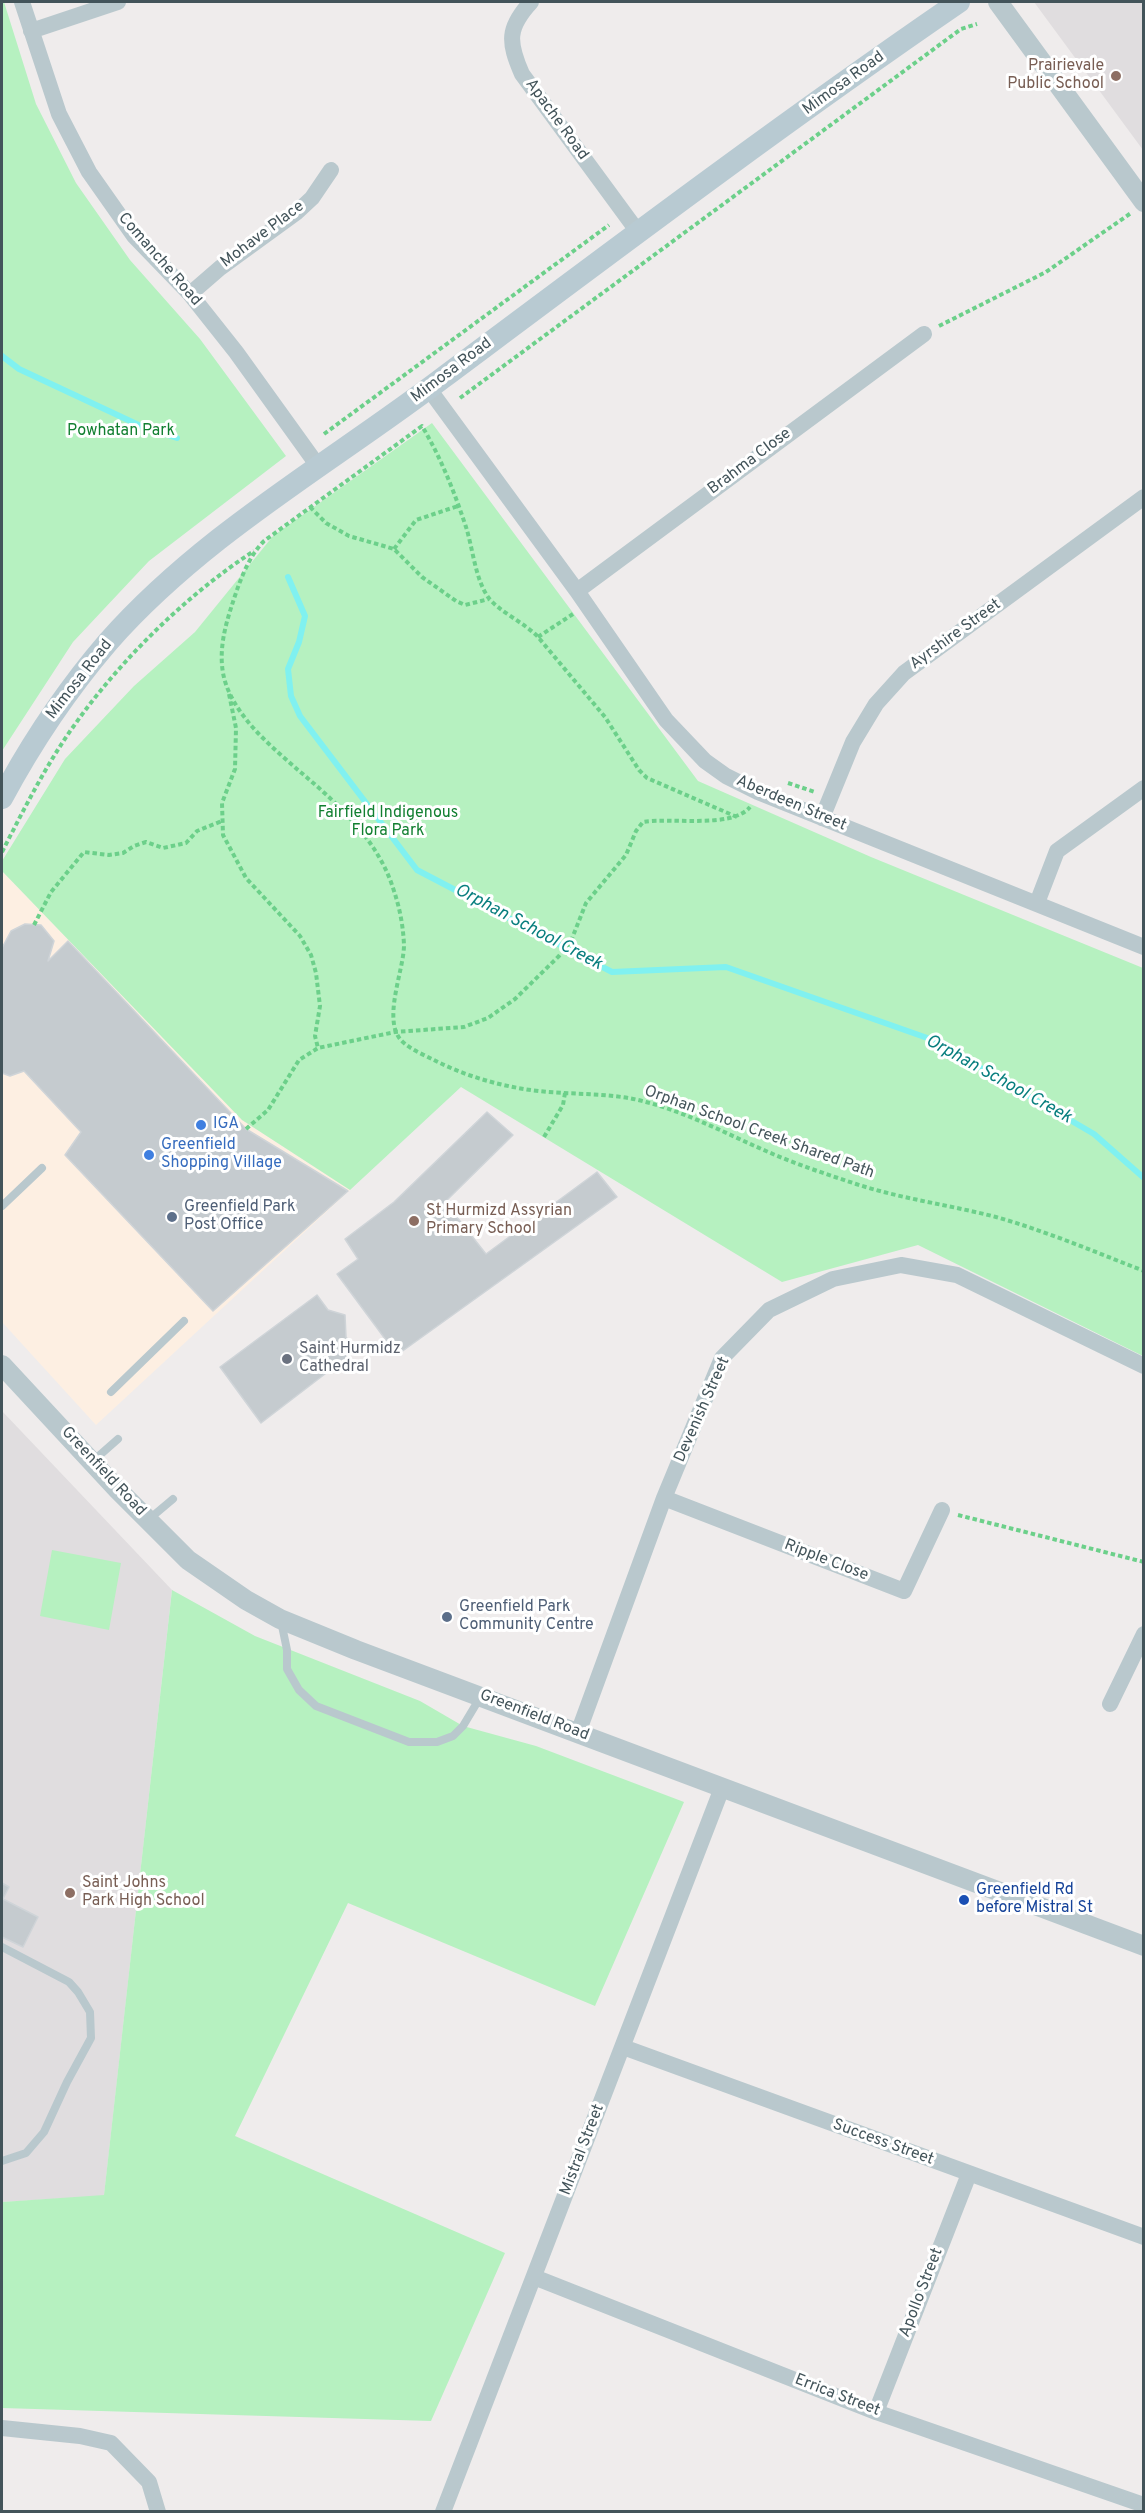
<!DOCTYPE html>
<html>
<head>
<meta charset="utf-8">
<style>
	body { margin:0 }
	#map { position:relative; width:1145px; height:2513px; overflow:hidden; background:#efecec; font-family:Overpass,sans-serif }
	canvas { display:block }
	.frame { position:absolute; inset:0; border:3px solid #43545a; pointer-events:none }
</style>
</head>
<body>
<div id="map">
<canvas width="1145" height="2513"></canvas>
<div class="frame"></div>
</div>
<script>
const g = document.querySelector('canvas').getContext('2d');
g.lineJoin = 'round';
function fillPath(path, color) { g.fillStyle = color; g.fill(path, 'evenodd'); }
function trace(path, color, width, dash) { g.strokeStyle = color; g.lineWidth = width; g.lineCap = dash ? 'butt' : 'round'; g.setLineDash(dash || []); g.stroke(path); }
function drawText(font, color, halo, rows, align = 'center') {
  g.font = font + ' Overpass,sans-serif'; g.lineWidth = 6; g.setLineDash([]); g.textBaseline = 'middle'; g.strokeStyle = halo; g.fillStyle = color; for (const [text, x, y, turn = 0] of rows) {
    g.save(); g.translate(x, y); g.rotate((+turn || 0) * Math.PI / 180); g.textAlign = isNaN(turn) ? turn : align; if (halo) g.strokeText(text, 0, 0); g.fillText(text, 0, 0); g.restore();
  }
}
fillPath(new Path2D(`
	M2,871l240,249 108,70 -254,235 -94,-103z`), '#fdefe2');
fillPath(new Path2D(`
	M1034,2h109v148z
	M2,1411l170,179 -68,606 -102,6z`), '#e0dddf');
fillPath(new Path2D(`
	M2,2h2l32,102 40,79 54,77 70,79 86,117 -137,105 -76,81 -71,109z
	M432,423l266,358 173,76 272,111v388l-225,-111 -136,37 -321,-195 -111,103 -108,-70 -240,-249v-10l63,-102 69,-73 61,-54 78,-96z
	M52,1550l69,13 -12,67 -69,-14z
	M172,1590l83,46 165,65 43,25 73,20 148,56 -89,204 -247,-103 -113,233 270,117 -74,168 -429,-13v-206l102,-7z`), '#b6f1c0');
trace(new Path2D(`
	M2,356l17,13 124,58 34,11
	M288,577l17,39 -6,26 -11,27 3,27 9,20 117,154 195,102 114,-5 207,73 161,94 50,44`), '#80f1f0', 6);
const building = new Path2D(`
	M25,924l16,1 13,16 -6,20 20,-20 178,188 102,62 -135,120 -148,-156 16,-23 -57,-61 -14,5 -8,-3v-125l9,-17z
	M487,1112l26,23 -68,67 41,52 111,-82 20,25 -220,158 -60,-81 21,-15 -13,-20 49,-37z
	M317,1295l11,15 17,5 1,22 9,14 -94,72 -41,-56z
	M2,1883l7,4 -6,12 35,18 -15,30 -21,-10z`);
fillPath(building, '#c5cbcf');
trace(building, '#cfd4d8', 1.5);
trace(new Path2D(`
	M939,326l107,-54 85,-59
	M460,398l501,-369 16,-5
	M324,434l285,-209
	M310,507l16,16 23,13 45,13 28,28 34,24 9,4 24,-6
	M394,549l22,-29 42,-14
	M538,637l35,-23
	M229,694l7,34 -1,41 -13,34 1,32 23,43 54,58 11,19 5,18 4,33 -5,30 3,12
	M788,783l27,9
	M737,817l-90,-39 -8,-8 -34,-53 -67,-80c-13,-14 -40,-26 -50,-40 -13,-19 -15,-48 -22,-70 -12,-36 -25,-69 -44,-101l-158,115c-17,17 -26,45 -33,67 -9,28 -15,58 -1,86 15,31 43,54 68,76 37,31 78,68 94,115 7,20 11,38 12,60 0,26 -24,79 0,98 8,7 20,12 30,17 27,14 59,24 90,29 41,7 83,2 122,13 42,11 81,32 120,49 29,13 60,23 90,33 46,15 94,21 140,33 50,14 99,35 148,54
	M2,852c18,-35 36,-71 57,-104 47,-74 121,-149 195,-197
	M34,925l17,-33 33,-40 25,3 14,-2 11,-7 12,-4 17,6 23,-5 11,-12 25,-10
	M246,1129l22,-19 31,-50 19,-12 77,-16 69,-5 24,-9 27,-19 44,-43 12,-15 15,-38 40,-48 10,-24 7,-9c28,-5 89,7 107,-15
	M544,1137l19,-32 2,-12
	M958,1515l186,47`), '#6cd08a', 4, [4.5, 3]);
trace(new Path2D(`
	M2,1206l40,-38
	M111,1392l73,-71
	M93,1461l25,-22
	M148,1520l25,-21
	M281,1621l6,29v19l12,21 17,16 93,36h28l16,-6 10,-10 18,-30
	M2,1947l67,35 9,10 12,20 1,26 -24,44 -23,50 -18,21 -24,8`), '#b9c8cd', 8);
trace(new Path2D(`
	M22,2l37,112 30,58 45,64 56,58 46,58 82,114
	M531,2c-24,26 -23,40 -9,72l116,158
	M31,31l87,-29
	M190,294l30,-26 77,-56 15,-14 19,-28
	M429,389l148,202 89,129 39,41 21,15 32,16 386,155
	M577,591l347,-257
	M822,818l31,-76 23,-38 28,-31 240,-176
	M1037,903l20,-52 87,-63
	M664,1498l240,93 38,-81
	M1110,1704l34,-70
	M578,1733l86,-235 58,-140 47,-48 64,-31 68,-14 56,10 187,91
	M623,2047l521,190
	M534,2277l342,135 268,93
	M876,2412l93,-238
	M2,2428l78,8 31,7 38,39 9,30
	M443,2512l279,-724`), '#b9c8cd', 16);
trace(new Path2D(`
	M998,2l146,200
	M2,1365l116,125 70,70 58,40 34,19 76,31 788,296`), '#b9c8cd', 20);
trace(new Path2D(`
	M2,798c30,-56 64,-107 106,-156 95,-108 223,-179 336,-265 170,-127 340,-255 515,-375`), '#b8cad2', 22);
for (const [x, y, r, color] of [
	[1116,76,6,"#8d6e63"],
	[201,1125,6,"#3f7fe0"],
	[149,1155,6,"#3f7fe0"],
	[172,1217,6,"#5c6f8a"],
	[414,1221,6,"#8d6e63"],
	[287,1359,6,"#6b7280"],
	[447,1617,6,"#5c6f8a"],
	[70,1893,6,"#8d6e63"],
	[964,1900,6,"#1a4fb4"]
]) { const dot = new Path2D(); dot.arc(x, y, r, 0, 2 * Math.PI); g.fillStyle = color; g.fill(dot); trace(dot, '#fff', 2); }
drawText('16px', '#785e54', '#fff', [
	["Prairievale",1104,67,"right"],
	["Public School",1104,85,"right"],
	["St Hurmizd Assyrian",426,1212],
	["Primary School",426,1230],
	["Saint Johns",82,1884],
	["Park High School",82,1902]
], 'left');
drawText('16px', '#43545a', '#fff', [
	["Mimosa Road",844,84,-36],
	["Apache Road",556,120,54],
	["Mohave Place",263,235,-37],
	["Comanche Road",159,260,49],
	["Mimosa Road",452,371,-37],
	["Brahma Close",750,462,-37],
	["Ayrshire Street",956,635,-36],
	["Mimosa Road",80,680,-52],
	["Aberdeen Street",791,804,23],
	["Orphan School Creek Shared Path",759,1133,20],
	["Devenish Street",703,1410,-66],
	["Greenfield Road",103,1472,47],
	["Ripple Close",826,1561,21],
	["Greenfield Road",534,1716,21],
	["Success Street",883,2143,20],
	["Mistral Street",583,2150,-69],
	["Apollo Street",922,2293,-69],
	["Errica Street",837,2396,21]
]);
drawText('16px', '#117f30', '#fff', [
	["Powhatan Park",121,432],
	["Fairfield Indigenous",388,814],
	["Flora Park",388,832]
]);
drawText('16px', '#366cbe', '#fff', [
	["IGA",213,1125],
	["Greenfield",161,1146],
	["Shopping Village",161,1164]
], 'left');
drawText('16px', '#4e5e75', '#fff', [
	["Greenfield Park",184,1208],
	["Post Office",184,1226],
	["Greenfield Park",459,1608],
	["Community Centre",459,1626]
], 'left');
drawText('16px', '#5b616d', '#fff', [
	["Saint Hurmidz",299,1350],
	["Cathedral",299,1368]
], 'left');
drawText('16px', '#164399', '#fff', [
	["Greenfield Rd",976,1891],
	["before Mistral St",976,1909]
], 'left');
drawText('italic 18px', '#087e7e', '#fff', [
	["Orphan School Creek",528,928,28],
	["Orphan School Creek",998,1080,29]
]);
</script>
</body>
</html>
